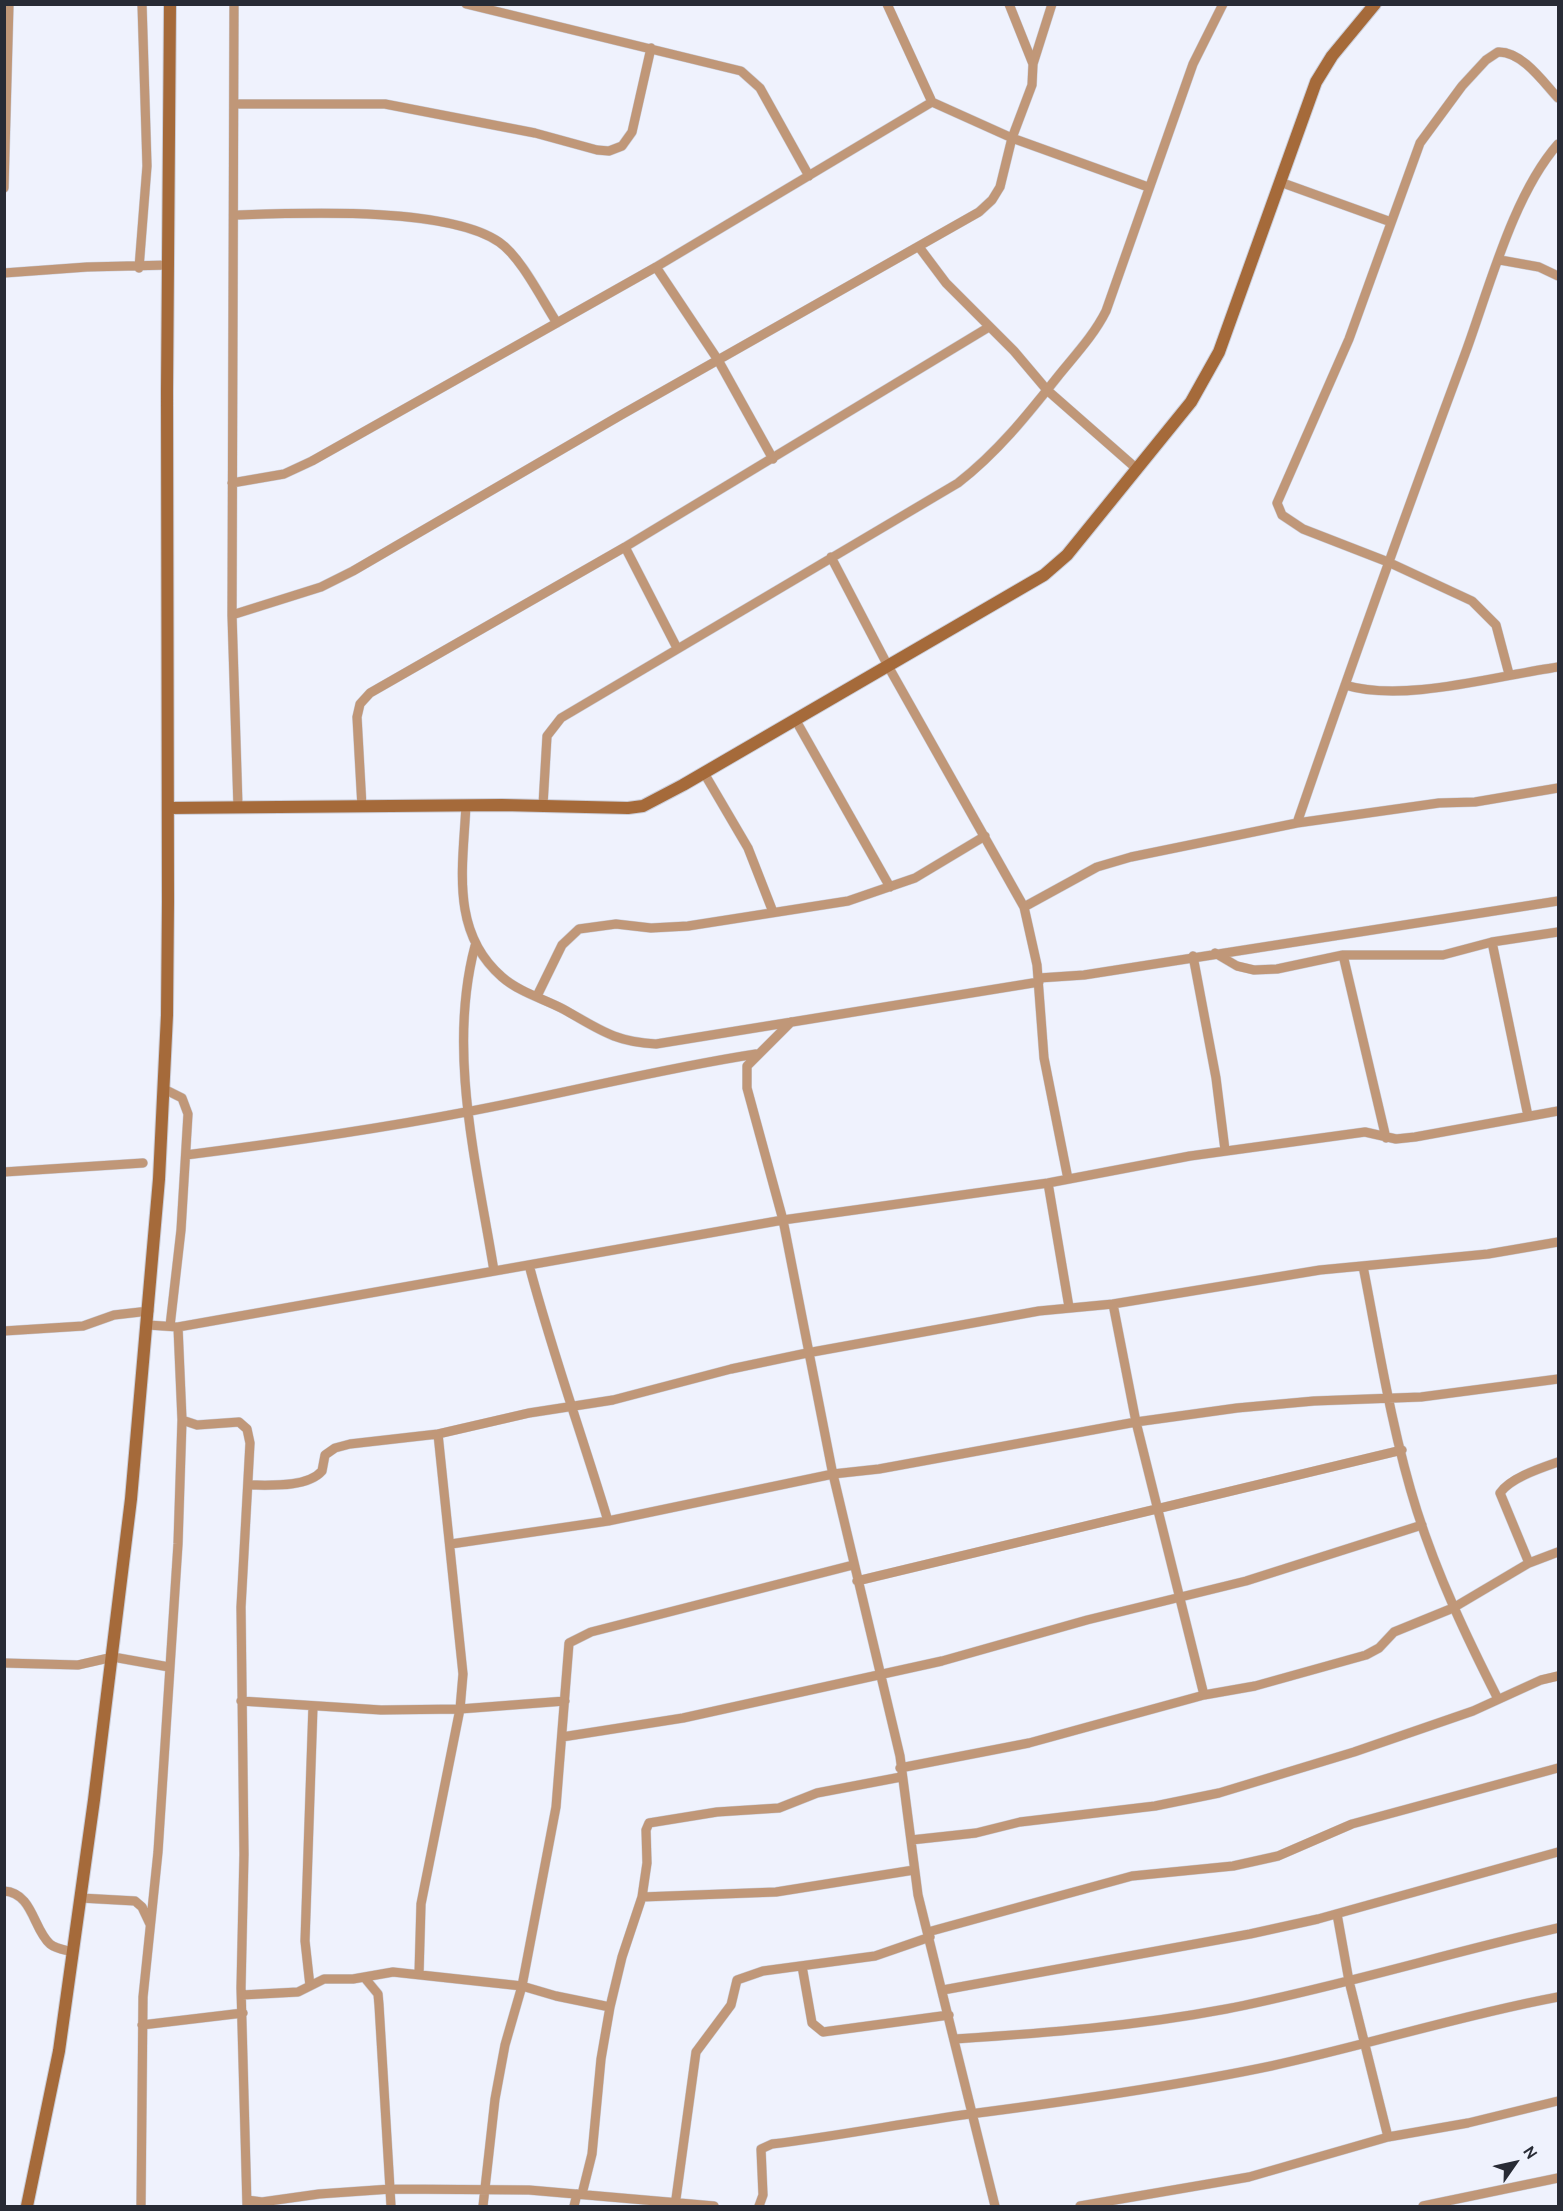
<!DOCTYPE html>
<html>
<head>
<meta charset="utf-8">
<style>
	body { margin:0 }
	#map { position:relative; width:1563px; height:2211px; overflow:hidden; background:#eff2fd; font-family:Cabin,sans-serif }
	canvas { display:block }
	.frame { position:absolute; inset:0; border:6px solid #282b35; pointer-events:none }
	.north { position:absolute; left:1485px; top:2133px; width:60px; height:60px; -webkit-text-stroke:4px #eff2fd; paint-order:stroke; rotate:56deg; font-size:16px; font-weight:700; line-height:24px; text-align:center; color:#282b35 }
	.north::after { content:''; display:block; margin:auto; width:21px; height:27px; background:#282b35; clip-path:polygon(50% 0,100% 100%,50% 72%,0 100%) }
</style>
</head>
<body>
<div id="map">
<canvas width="1563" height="2211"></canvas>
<div class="frame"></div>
<div class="north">N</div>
</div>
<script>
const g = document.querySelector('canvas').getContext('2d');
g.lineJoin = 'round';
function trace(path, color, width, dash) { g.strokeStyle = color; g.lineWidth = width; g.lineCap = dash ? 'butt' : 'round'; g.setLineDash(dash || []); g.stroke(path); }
const street = new Path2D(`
	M234,4l-2,611 6,192
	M466,4l275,67 19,17 49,88
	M887,4l45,98 80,36 136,49
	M1033,64l19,-60
	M235,104h150l150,29 62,17 12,1 13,-5 10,-14 19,-84
	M1280,182l111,40
	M4,188l5,-184
	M234,215c65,-2 213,-9 265,27 22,15 43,58 58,81
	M919,247l27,36 68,68 33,39 90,79
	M1500,260l39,7 19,9
	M656,267l62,93 55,99
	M139,268l8,-102 -5,-162
	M4,273l83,-6 82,-2
	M232,483l52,-9 28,-13 344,-194 276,-165
	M625,547l52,101
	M831,557l57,109 136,241 13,58 7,93 24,121
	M232,615l89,-28 32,-16 268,-156 358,-203 13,-12 8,-13 12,-49 20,-53 1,-21 -24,-60
	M1509,674l-13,-49 -24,-24 -84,-39 -85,-33 -21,-14 -5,-12 72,-164 71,-196 42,-57 24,-26 12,-8c24,-1 46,31 60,46
	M1345,685c59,18 150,-9 213,-18
	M795,719l95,168
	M704,773l44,75 25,64
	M466,805c-3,62 -16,127 36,172 17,15 42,22 61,32 36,20 51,33 93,35l383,-62
	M543,805l4,-69 14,-18 397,-235c40,-31 70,-69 101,-108 17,-21 35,-40 47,-64l87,-247 30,-60
	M362,807l-5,-90 3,-13 10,-11 255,-146 364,-220
	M1297,823c54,-157 110,-313 168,-469 24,-65 48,-159 93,-210
	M1024,907l73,-40 34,-10 166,-34 142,-20 36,-1 83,-14
	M1492,942l36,174
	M475,946c-28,105 2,220 19,325
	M1215,953l22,13 17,4 23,-1 66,-14h100l49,-13 66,-10
	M1343,955l43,183
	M1193,956l23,122 9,72
	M1039,978l45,-3 474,-74
	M537,996l25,-51 17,-16 37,-5 35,4 37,-2 160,-25 67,-23 70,-42
	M791,1022l-44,44v22l36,132 49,250 68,286 18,139 77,311
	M164,1089l18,9 6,16 -7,116 -11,96
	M186,1155c94,-12 187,-25 280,-43 97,-18 192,-43 290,-58
	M4,1172l139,-9
	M1048,1183l21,124
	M529,1265c23,87 53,170 79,256
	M1363,1266c16,82 29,166 54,245 21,66 50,127 81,188
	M1113,1304l23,118 68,273
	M148,1325l30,2 605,-107 265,-37 142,-27 175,-24 31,7 19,-2 143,-26
	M4,1331l79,-5 31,-11 35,-4
	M182,1420l15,5 42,-3 8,7 3,14 -9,164 3,247 -3,134 6,218
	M248,1485c21,0 59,3 74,-14l3,-16 10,-7 15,-4 88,-10 91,-21 84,-13 118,-31 76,-16 232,-42 74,-7 207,-34 168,-16 70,-12
	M451,1544l157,-23 225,-47 46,-5 257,-47 101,-14 77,-7 107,-4 137,-18
	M1529,1563l-29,-70c10,-15 41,-25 58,-31
	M857,1581l545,-131
	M4,1663l74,2 35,-8 56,10
	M241,1701l140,9 79,-1 105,-8
	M562,1737l121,-19 259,-57 145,-41 159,-39 176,-56
	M900,1768l129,-25 175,-48 51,-9 111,-31 13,-7 15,-16 59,-24 76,-45 29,-11
	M911,1840l65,-7 44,-11 135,-16 64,-13 135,-41 119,-41 68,-31 17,-4
	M4,1891c29,2 29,38 46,53 6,5 16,6 23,8
	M642,1897l134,-5 138,-22
	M81,1898l54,3 7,6 8,17
	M1337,1914l12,67 39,156
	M928,1932l204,-56 101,-10 45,-10 74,-32 206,-56
	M802,1966l10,57 11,9 126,-17
	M419,1974l2,-70 39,-195 3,-35 -25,-240
	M364,1977l14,17 1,11 12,201
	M310,1986l-5,-45 8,-235
	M943,1990l307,-56 68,-15 240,-67
	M242,1995l56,-3 26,-13h29l40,-7 129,14 34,10 54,11
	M142,2025l101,-12
	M955,2039c91,-6 181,-13 271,-30 112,-22 221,-56 332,-81
	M582,2194l10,-40 9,-95 9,-52 12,-50 20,-60 5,-34 -1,-33 3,-7 68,-11 62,-4 38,-15 84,-16
	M247,2200l15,2 57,-8 72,-5 138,1 185,16
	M141,2206l2,-209 15,-145 20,-308 4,-124 -4,-93
	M483,2206l12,-107 10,-54 17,-59 34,-179 13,-164 22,-11 262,-67
	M574,2206l3,-12
	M675,2206l21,-154 35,-47 6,-25 26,-9 112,-15 55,-19
	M759,2206l4,-11 -2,-46 11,-5c66,-8 132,-21 198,-30 101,-13 201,-27 301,-48 97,-21 190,-51 287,-69
	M1080,2206l169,-29 139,-40 80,-14 90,-22
	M1423,2206l135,-28`);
const secondary = new Path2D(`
	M168,808l334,-3 126,3 15,-2 40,-21 361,-210 23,-20 124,-153 28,-50 97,-270 16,-26 43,-52
	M27,2206l32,-155 35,-251 37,-301 28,-320 8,-164 1,-113 -1,-511 3,-387`);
trace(street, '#cbced9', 10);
trace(secondary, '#cbced9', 14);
trace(street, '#c09778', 9);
trace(secondary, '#a56a3a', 12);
</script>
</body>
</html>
